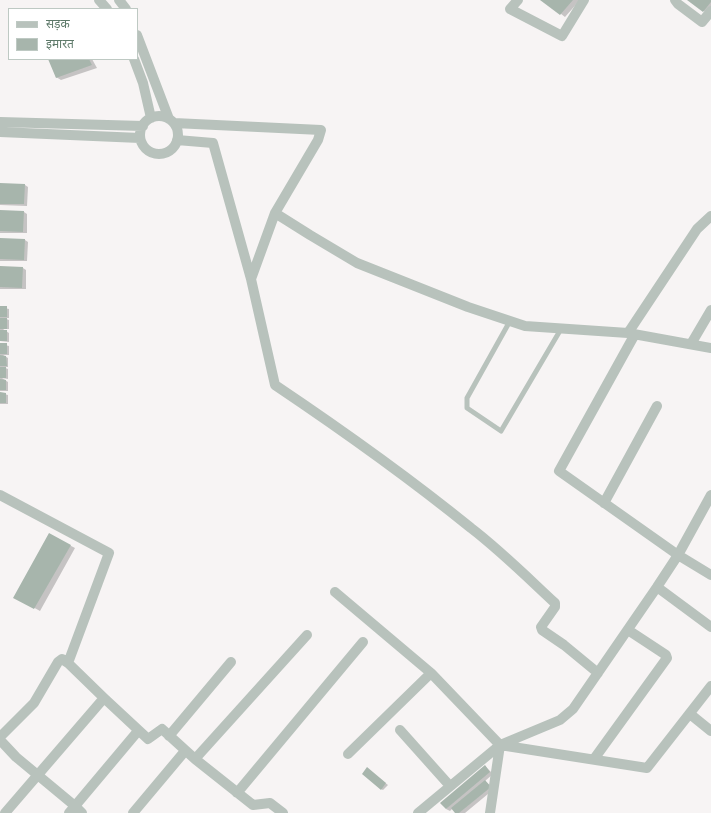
<!DOCTYPE html>
<html>
<head>
<meta charset="utf-8">
<style>
	body { margin:0 }
	#map { position:relative; width:711px; height:813px; overflow:hidden; background:#f7f4f4; font-family:Cabin,"Noto Sans Devanagari",sans-serif }
	canvas { display:block }
	.legend { position:absolute; left:8px; top:8px; width:130px; height:52px; box-sizing:border-box; background:#fff; border:1px solid #bec9c3; margin:0; padding:5px 7px; list-style:none; font-size:12px; color:#5d7969 }
	.legend li { display:flex; align-items:center; gap:8px; height:20px }
	.legend b { width:20px; border:1px solid #bec9c3 }
</style>
</head>
<body>
<div id="map">
<canvas width="711" height="813"></canvas>
<ul class="legend">
<li><b style="height:5px;background:#b8c2bc"></b>सड़क</li>
<li><b style="height:11px;background:#a7b5ac"></b>इमारत</li>
</ul>
</div>
<script>
const g = document.querySelector('canvas').getContext('2d');
g.lineJoin = 'round';
function fillPath(path, color) { g.fillStyle = color; g.fill(path, 'evenodd'); }
function trace(path, color, width, dash) { g.strokeStyle = color; g.lineWidth = width; g.lineCap = dash ? 'butt' : 'round'; g.setLineDash(dash || []); g.stroke(path); }
fillPath(new Path2D(`
	M543,0h37l-15,17z
	M689,0h22v11l-3,3z
	M49,59h43l5,9 -36,12 -5,-3z
	M0,184l25,1 3,2 -1,19 -27,-1z
	M0,211l24,1 3,2v19h-27z
	M0,239l25,1 3,2 -1,19h-27z
	M0,267l23,1 3,2v19h-26z
	M0,307l9,2v9h-5l5,2v9h-6l6,4v9l-9,-1z
	M0,344l9,2v9h-6l5,3v9h-5l5,2v10l-6,-1 6,4v9h-8z
	M0,393l8,2v9h-8z
	M50,535l25,13 -35,63 -25,-14z
	M485,766l8,8 -8,7 9,8 -29,24h-9l-4,-4 -2,2 -4,-2z
	M369,770l19,15 -5,5 -2,-1z`), '#0003');
fillPath(new Path2D(`
	M540,0h33l-13,15z
	M687,0h24v2l-8,10z
	M48,59h41l3,6 -36,13z
	M0,183l25,1 -1,20h-24z
	M0,210l24,1 -1,21 -23,-1z
	M0,238l25,1 -1,21 -24,-1z
	M0,266l23,1 -1,21 -22,-1z
	M0,306h7v11h-7z
	M0,318h7v11h-7z
	M0,330h7v11h-7z
	M0,343h7v11h-7z
	M0,355l6,1 1,10h-7z
	M0,367h6v11h-6z
	M0,379l6,1v10h-6z
	M0,392l6,1v10h-6z
	M49,533l22,12 -37,64 -21,-11z
	M485,765l5,7 -44,37 -6,-6z
	M367,767l19,16 -5,7 -19,-16z
	M485,780l6,7 -32,26h-4l-4,-5z`), '#a7b5ac');
trace(new Path2D(`
	M510,321l-43,77v10l34,23 60,-102`), '#b8c2bc', 5);
trace(new Path2D(`
	M99,0l8,9
	M119,0l7,9
	M518,0l-8,9 52,27 22,-36
	M675,0l3,4 24,18 9,-11
	M137,35l32,84
	M134,59l9,24 8,35
	M140 135a19 19 0 1 1 38 0a19 19 0 1 1-38 0Z
	M0,122l143,4
	M174,123l147,7 -3,10 -43,73 -24,66 24,106c67,45 133,92 196,143 30,23 57,50 84,75v4l-14,20 1,3 22,15 34,28
	M0,132l140,6
	M177,140l36,3 38,136
	M275,213l35,22 47,28 111,44 57,19 103,7 83,15
	M628,333l69,-104 14,-13
	M635,334l-76,137 119,84 33,20
	M691,344l20,-34
	M0,495l109,58 -41,110
	M604,503l53,-97
	M657,587l54,40
	M335,592l96,81 69,72
	M690,714l21,17
	M400,730l50,56
	M169,736l62,-74
	M0,737l34,-34 24,-41 4,-3 6,4 36,35 44,41 14,-10 33,30 58,46 17,-2 13,10
	M0,740l16,17 59,49 -6,7
	M348,754l83,-81
	M195,759l112,-124
	M594,759l73,-101 -1,-3 -38,-25
	M237,793l126,-151
	M5,813l99,-115
	M82,813l-7,-7 63,-75
	M133,813l52,-62
	M418,813l82,-68 147,23 64,-82
	M490,813l10,-68 60,-25 13,-11 84,-122 21,-32 33,-60`), '#b8c2bc', 10);
</script>
</body>
</html>
